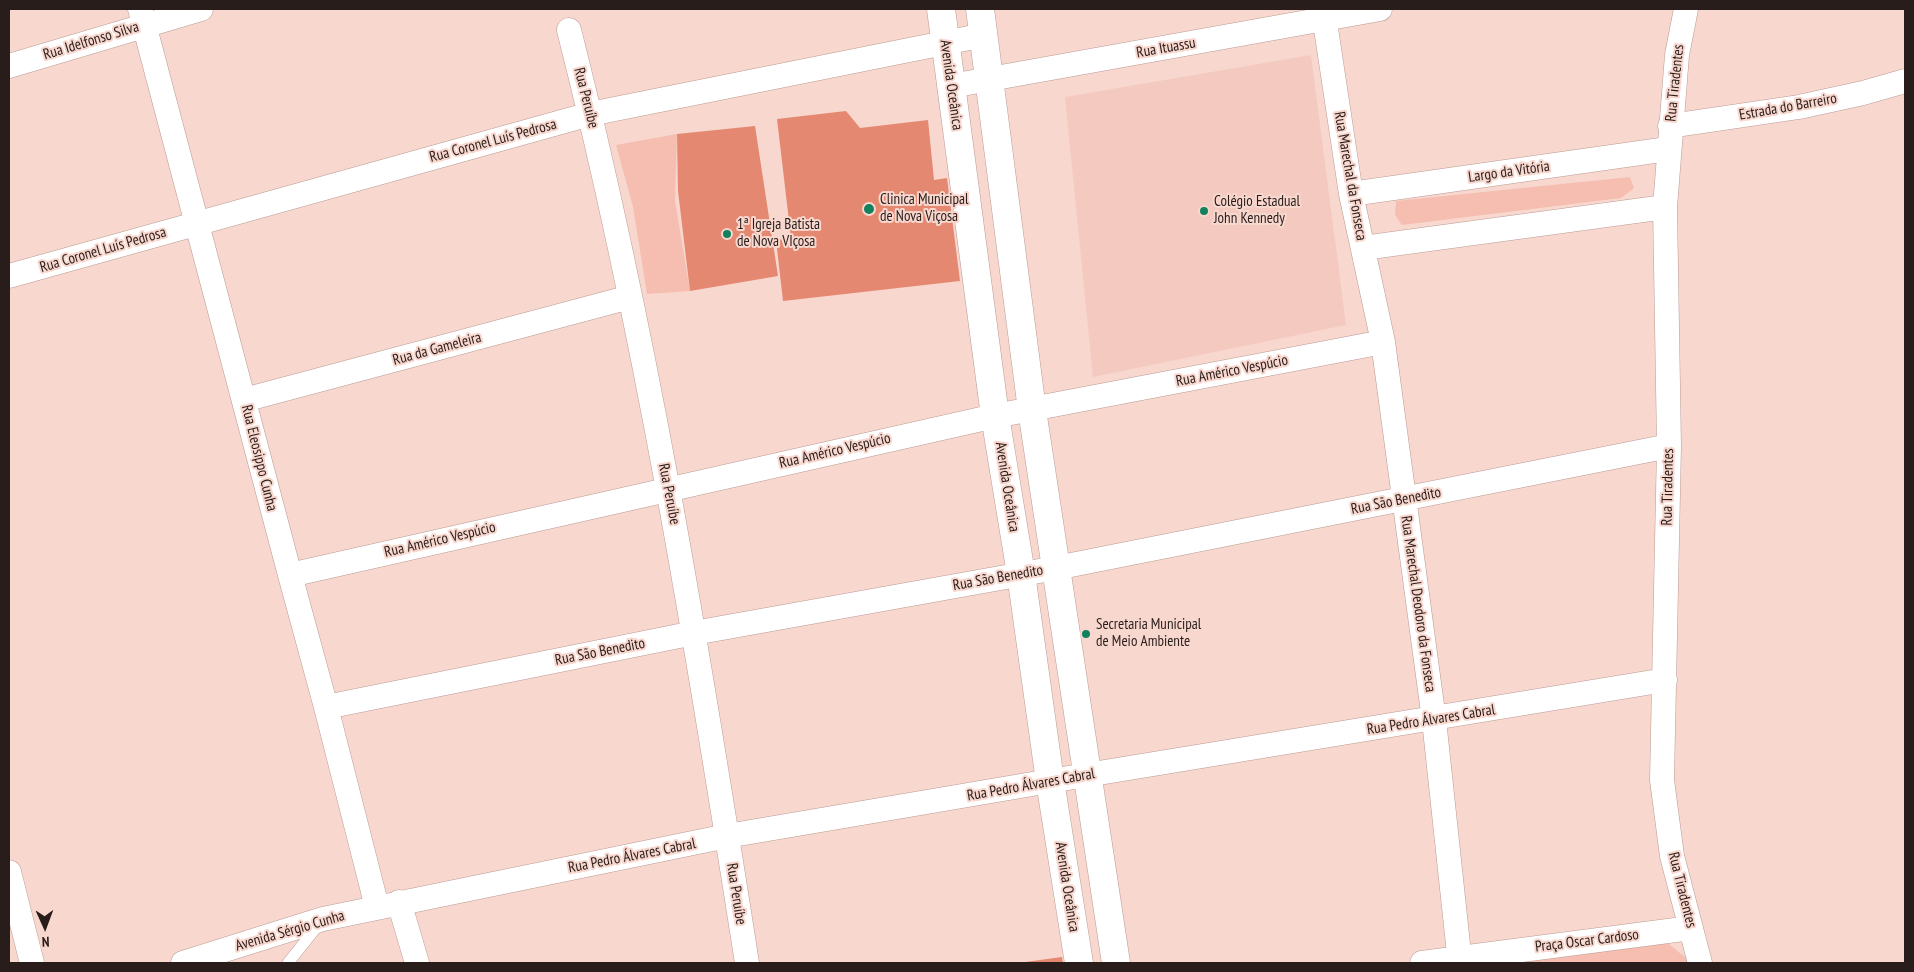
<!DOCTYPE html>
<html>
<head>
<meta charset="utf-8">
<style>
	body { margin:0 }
	#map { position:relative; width:1914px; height:972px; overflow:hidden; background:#f8d7ce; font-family:"PT Sans Narrow",sans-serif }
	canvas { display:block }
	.frame { position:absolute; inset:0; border:10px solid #281d1a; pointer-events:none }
	.north { position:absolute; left:20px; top:902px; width:50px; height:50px; -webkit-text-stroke:4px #f8d7ce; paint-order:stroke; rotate:178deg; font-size:14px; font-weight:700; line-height:20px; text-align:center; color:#281d1a }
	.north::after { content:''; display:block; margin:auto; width:18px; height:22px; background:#281d1a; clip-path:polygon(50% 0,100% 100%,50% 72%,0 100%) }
</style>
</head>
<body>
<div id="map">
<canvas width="1914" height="972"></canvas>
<div class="frame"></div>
<div class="north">N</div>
</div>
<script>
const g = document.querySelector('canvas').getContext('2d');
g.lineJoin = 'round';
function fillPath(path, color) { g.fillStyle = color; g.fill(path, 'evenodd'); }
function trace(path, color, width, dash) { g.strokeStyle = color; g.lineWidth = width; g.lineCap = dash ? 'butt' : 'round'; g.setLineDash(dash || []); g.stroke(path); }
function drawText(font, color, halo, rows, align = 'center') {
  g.font = font + ' "PT Sans Narrow",sans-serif'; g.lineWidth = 4; g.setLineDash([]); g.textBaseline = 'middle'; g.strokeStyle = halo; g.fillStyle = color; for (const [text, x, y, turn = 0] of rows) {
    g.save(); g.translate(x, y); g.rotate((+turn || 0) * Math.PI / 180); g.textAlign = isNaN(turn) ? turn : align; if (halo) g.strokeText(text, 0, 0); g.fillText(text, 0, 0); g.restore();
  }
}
fillPath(new Path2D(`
	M1311,55l35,270 -253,52 -28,-280z`), '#f4cac0');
fillPath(new Path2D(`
	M677,134l-2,67 15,90 -43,3 -14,-87 -17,-62z
	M1630,177l4,11 -13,10 -219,27 -7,-10 1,-14z
	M1664,940l22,18 2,5h-192z`), '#f5beb0');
fillPath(new Path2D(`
	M846,111l14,17 68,-8 6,60 13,-2 13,103 -177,20 -7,-61 15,-2 -14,-119z
	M755,126l23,150 -88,15 -12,-100 -1,-57z
	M1062,957l1,6h-38v-1z`), '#e48871');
const lane = new Path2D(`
	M288,963l31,-39`);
const street = new Path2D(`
	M140,9l150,566 36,132 51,200
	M1323,9l28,185 32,148 51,378 26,243
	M1686,9l-9,46 -12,152 4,239 -7,334 10,76 28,107
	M569,30c78,307 129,620 178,933
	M9,66l192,-57
	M951,86l429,-77
	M1670,126l129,-19 64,-14 42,-12
	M1351,194l317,-45
	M1363,248l302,-41
	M9,276l581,-162 394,-79
	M244,400l386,-103
	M290,575l705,-159 388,-74
	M326,707l368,-74 362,-65 613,-122
	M9,872l23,91
	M399,902l18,61
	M183,963l140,-44 404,-83 323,-55 615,-101
	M1422,963l269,-35`);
const secondary = new Path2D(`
	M941,9l54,407 26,158 29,207 29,182
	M980,9l52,401 84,553`);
trace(lane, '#ba9b93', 12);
trace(street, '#ba9b93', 25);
trace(secondary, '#ba9b93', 29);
trace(lane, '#fff', 11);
trace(street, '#fff', 24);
trace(secondary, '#fff', 28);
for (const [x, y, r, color] of [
	[869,209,6,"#12815e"],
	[1204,211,5,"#12815e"],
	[727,234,5,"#12815e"],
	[1086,634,5,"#12815e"]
]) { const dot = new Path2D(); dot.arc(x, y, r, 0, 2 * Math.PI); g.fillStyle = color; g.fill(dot); trace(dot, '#f8d7ce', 2); }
drawText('15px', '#281d1a', '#f8d7ce', [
	["Rua Idelfonso Silva",91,41,-17],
	["Rua Ituassu",1166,48,-10],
	["Rua Tiradentes",1675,83,-84],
	["Avenida Oceânica",951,85,82],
	["Rua Peruíbe",586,98,76],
	["Estrada do Barreiro",1788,107,-10],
	["Rua Coronel Luís Pedrosa",493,141,-15],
	["Largo da Vitória",1509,172,-8],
	["Rua Marechal da Fonseca",1350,176,80],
	["Rua Coronel Luís Pedrosa",103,250,-16],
	["Rua da Gameleira",437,349,-15],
	["Rua Américo Vespúcio",1232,371,-11],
	["Rua Américo Vespúcio",835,451,-13],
	["Rua Eleosippo Cunha",259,458,76],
	["Avenida Oceânica",1007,487,81],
	["Rua Tiradentes",1668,487,-89],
	["Rua Peruíbe",669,494,79],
	["Rua São Benedito",1396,501,-11],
	["Rua Américo Vespúcio",440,540,-13],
	["Rua São Benedito",998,578,-10],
	["Rua Marechal Deodoro da Fonseca",1418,604,82],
	["Rua São Benedito",600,652,-11],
	["Rua Pedro Álvares Cabral",1431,720,-9],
	["Rua Pedro Álvares Cabral",1031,785,-10],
	["Rua Pedro Álvares Cabral",632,856,-11],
	["Avenida Oceânica",1067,887,81],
	["Rua Tiradentes",1682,890,76],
	["Rua Peruíbe",736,894,81],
	["Avenida Sérgio Cunha",290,931,-16],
	["Praça Oscar Cardoso",1587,941,-7]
]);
drawText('15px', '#281d1a', '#f8d7ce', [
	["Clinica Municipal",880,200],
	["de Nova Viçosa",880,217],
	["Colégio Estadual",1214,202],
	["John Kennedy",1214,219],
	["1ª Igreja Batista",737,225],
	["de Nova VIçosa",737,242],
	["Secretaria Municipal",1096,625],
	["de Meio Ambiente",1096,642]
], 'left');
</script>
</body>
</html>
